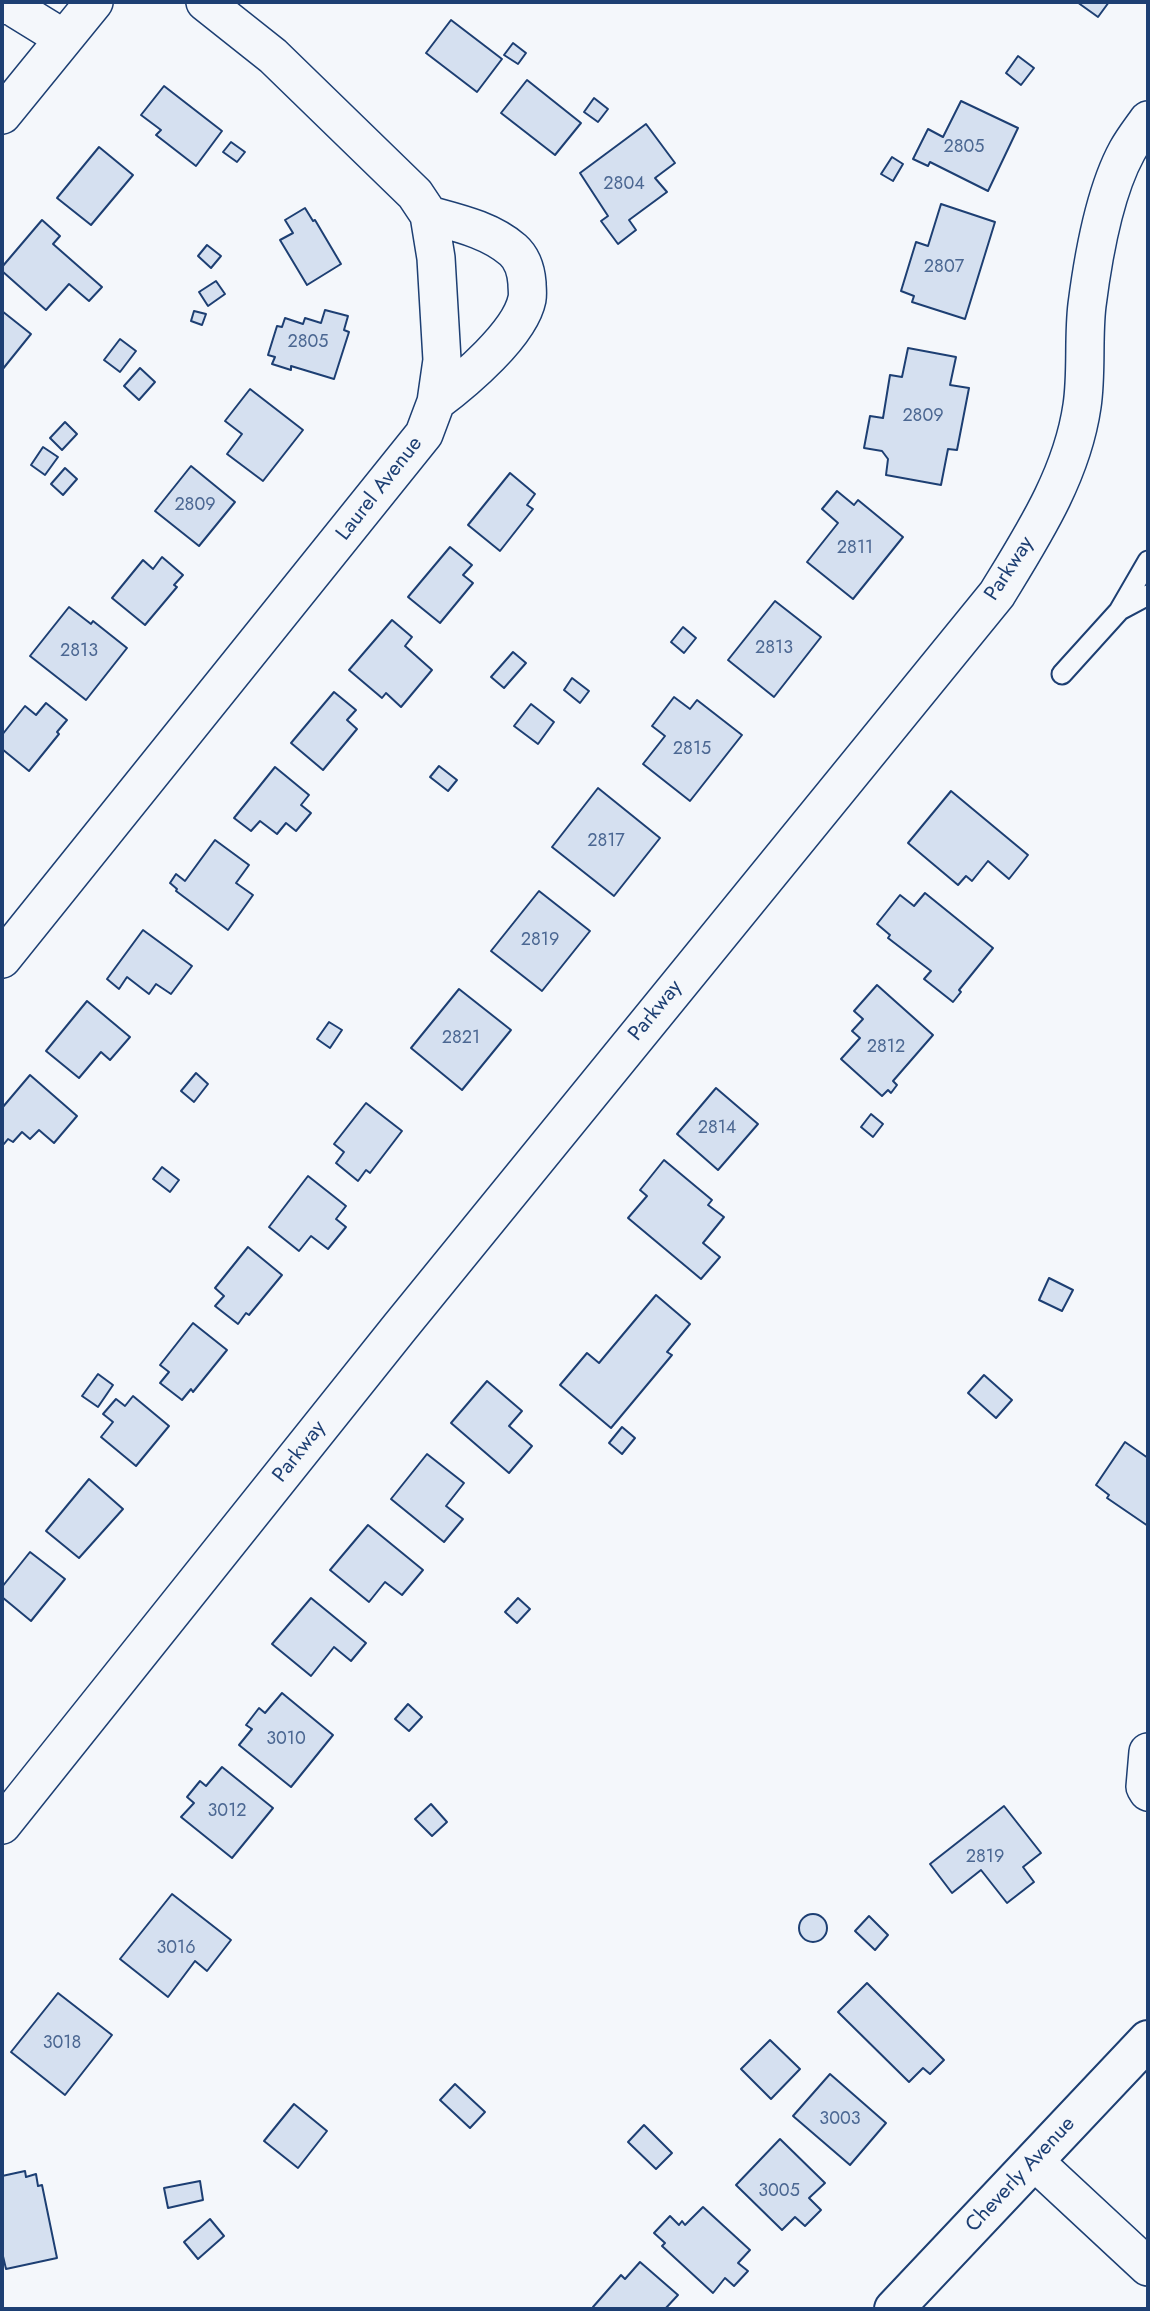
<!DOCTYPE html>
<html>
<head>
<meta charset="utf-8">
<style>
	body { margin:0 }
	#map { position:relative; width:1150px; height:2311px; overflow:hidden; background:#f4f7fb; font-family:Jost,sans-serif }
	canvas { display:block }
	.frame { position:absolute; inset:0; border:4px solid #1d3f73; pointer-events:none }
</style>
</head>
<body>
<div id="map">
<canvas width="1150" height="2311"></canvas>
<div class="frame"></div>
</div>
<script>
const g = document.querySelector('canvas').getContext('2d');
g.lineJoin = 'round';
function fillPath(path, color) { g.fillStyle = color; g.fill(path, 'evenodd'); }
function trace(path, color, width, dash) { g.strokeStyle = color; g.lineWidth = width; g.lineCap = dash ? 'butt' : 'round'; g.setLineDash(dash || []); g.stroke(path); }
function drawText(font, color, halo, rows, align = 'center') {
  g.font = font + ' Jost,sans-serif'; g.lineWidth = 5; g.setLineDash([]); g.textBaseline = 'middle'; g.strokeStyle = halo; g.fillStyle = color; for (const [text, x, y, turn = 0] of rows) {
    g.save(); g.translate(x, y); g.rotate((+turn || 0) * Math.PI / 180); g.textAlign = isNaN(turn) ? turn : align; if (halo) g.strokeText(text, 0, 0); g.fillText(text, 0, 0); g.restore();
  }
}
const building = new Path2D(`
	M1077,2h32l-11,15z
	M451,20l51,39 -25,33 -51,-39z
	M513,43l13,10 -8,11 -14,-9z
	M1018,56l16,12 -13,17 -15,-12z
	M527,80l54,43 -26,32 -54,-42z
	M164,86l58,45 -26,35 -40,-31 5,-5 -20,-15z
	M594,98l14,11 -10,13 -14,-10z
	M961,101l57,27 -30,63 -58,-29 -2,4 -15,-7 15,-30 15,8z
	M646,124l29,39 -20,15 12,14 -38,28 7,10 -18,14 -17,-23 7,-5 -28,-43z
	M231,142l14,10 -8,10 -14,-10z
	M99,147l34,28 -42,50 -34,-27z
	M892,157l11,7 -10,17 -12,-7z
	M941,204l54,18 -30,97 -53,-17 2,-6 -13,-5 15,-49 12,4z
	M305,208l8,13 2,-1 26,44 -34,21 -27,-45 13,-7 -8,-13z
	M42,220l18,16 -7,8 49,43 -13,14 -20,-17 -23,26 -44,-39v-4z
	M207,245l14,11 -10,12 -13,-12z
	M216,281l9,13 -17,12 -9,-14z
	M325,310l23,6 -4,14 5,2 -15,47 -43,-13v4l-19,-6 3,-7 -7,-2 9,-29 5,1 3,-9 18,6 2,-6 16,5z
	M2,311l29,23 -29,36z
	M194,311l12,3 -4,11 -11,-4z
	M120,339l16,12 -16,21 -16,-12z
	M908,348l48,9 -6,28 19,3 -12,62 -9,-1 -7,36 -55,-10 2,-16 -6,-8 -18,-3 6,-32 13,2 7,-43 12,2z
	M140,368l15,14 -16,18 -15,-14z
	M250,389l53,41 -40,51 -36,-27 15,-20 -17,-13z
	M65,422l12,12 -15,16 -12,-12z
	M43,447l15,10 -13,18 -14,-10z
	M191,466l44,36 -36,44 -44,-35z
	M65,468l12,11 -14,16 -12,-11z
	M510,473l25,21 -8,11 6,4 -33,42 -32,-26z
	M837,491l17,14 4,-5 45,37 -50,62 -46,-37 31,-39 -16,-14z
	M450,547l22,18 -9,10 10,8 -33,40 -32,-26z
	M162,557l21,18 -9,10 3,2 -32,38 -33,-27 31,-38 10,9z
	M775,601l46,36 -47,60 -46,-37z
	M69,607l22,17 2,-3 34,27 -41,52 -56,-44z
	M392,620l20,17 -7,9 27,24 -31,37 -15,-14 -4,5 -33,-28z
	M683,627l13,11 -12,15 -13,-11z
	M513,652l13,11 -22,25 -13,-11z
	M572,678l17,13 -9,12 -16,-13z
	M334,692l22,18 -9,10 10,9 -34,41 -32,-27z
	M674,697l16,12 7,-9 45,35 -52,66 -47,-37 22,-28 -13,-10z
	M46,703l21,17 -10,12 2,2 -30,37 -27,-22v-14l23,-29 11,9z
	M531,704l23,18 -16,22 -24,-18z
	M439,766l18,14 -9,11 -18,-14z
	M275,767l34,28 -8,10 10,8 -15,18 -10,-8 -9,11 -17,-13 -9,10 -17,-13z
	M598,788l62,50 -46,58 -62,-49z
	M951,791l77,64 -19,24 -21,-18 -16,20 -6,-5 -8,9 -50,-42z
	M215,840l34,25 -13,18 17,12 -25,35 -52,-39 1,-2 -7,-6 6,-9 9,7z
	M539,891l51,40 -48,60 -51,-40z
	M925,893l68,55 -34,42 2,2 -8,10 -29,-23 7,-8 -43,-33 2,-3 -13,-11 23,-29 14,11z
	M143,930l49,36 -21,28 -15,-10 -7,10 -22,-17 -8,12 -12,-10z
	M877,985l56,50 -40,46 4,4 -6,8 -3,-3 -6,6 -41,-37 19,-21 -8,-7 11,-12 -9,-8z
	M459,989l52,41 -49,60 -51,-42z
	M87,1001l43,36 -20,23 -9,-8 -22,26 -33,-27z
	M329,1022l13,8 -12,18 -13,-9z
	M196,1073l12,11 -14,18 -13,-11z
	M30,1075l47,41 -23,27 -15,-13 -9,9 -8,-7 -9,10 -5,-3 -4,5 -2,-2v-34z
	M716,1088l42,36 -40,46 -41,-36z
	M366,1103l36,28 -32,42 -4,-3 -8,11 -22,-18 8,-11 -10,-8z
	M871,1114l12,10 -10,13 -12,-10z
	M664,1160l48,40 -4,5 16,12 -21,26 17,14 -19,22 -73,-61 19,-22 -7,-6z
	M162,1167l17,13 -9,12 -17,-13z
	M308,1176l38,30 -10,13 10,8 -18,22 -17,-13 -12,15 -30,-24z
	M248,1247l34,28 -33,40 -3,-2 -8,11 -23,-18 9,-10 -9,-8z
	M1049,1278l24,12 -11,21 -23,-11z
	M656,1295l34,29 -23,28 5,3 -61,73 -51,-43 27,-32 12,10z
	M193,1323l34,27 -34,42 -2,-3 -9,11 -22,-17 9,-11 -9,-7z
	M98,1374l15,11 -15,22 -16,-11z
	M984,1375l28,25 -16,18 -28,-25z
	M487,1381l35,30 -13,15 23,20 -23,27 -58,-50z
	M133,1396l36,30 -33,40 -35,-29 12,-15 -10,-8 13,-15 9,7z
	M622,1427l13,11 -13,16 -13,-11z
	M1125,1442l23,16v68l-41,-28 2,-3 -13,-10z
	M427,1454l37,29 -18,23 17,13 -19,23 -53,-43z
	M89,1479l34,30 -44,49 -33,-27z
	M368,1525l55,45 -21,25 -17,-13 -16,20 -39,-32z
	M30,1552l35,27 -34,42 -29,-24v-10z
	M311,1598l55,45 -15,18 -17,-14 -23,29 -39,-32z
	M518,1598l12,11 -13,14 -12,-11z
	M282,1693l51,42 -42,52 -52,-42 13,-16 -6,-4 13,-17 6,5z
	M408,1704l14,13 -13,14 -14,-12z
	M222,1767l51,41 -41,50 -51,-41 13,-14 -7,-6 13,-16 6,5z
	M431,1804l16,18 -15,14 -17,-17z
	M1004,1806l37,47 -18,14 11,15 -27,21 -26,-33 -29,23 -22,-29z
	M172,1894l59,46 -24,31 -12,-10 -27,36 -48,-38z
	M799 1928a14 14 0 1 1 28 0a14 14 0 1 1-28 0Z
	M869,1916l19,19 -13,15 -20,-19z
	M867,1983l77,77 -14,14 -7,-6 -14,14 -71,-70z
	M58,1993l54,42 -47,60 -54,-43z
	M770,2040l30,29 -29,30 -30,-30z
	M830,2074l56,49 -36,42 -57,-49z
	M455,2084l30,28 -15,16 -30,-28z
	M294,2104l33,27 -29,37 -34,-27z
	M644,2125l28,28 -16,16 -28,-27z
	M780,2139l45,44 -16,15 12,12 -16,16 -10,-9 -13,13 -46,-45z
	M25,2171l1,6 10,-3 2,12 4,-1 15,73 -51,11 -4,-17v-76z
	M200,2181l3,19 -35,8 -4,-20z
	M703,2207l47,43 -12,13 10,8 -14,15 -9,-8 -12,15 -51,-47 3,-3 -11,-10 16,-17 9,9 3,-4 3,4z
	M210,2219l14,17 -26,23 -14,-17z
	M640,2262l38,33 -13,14h-70l-2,-2 28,-32 4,4z`);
fillPath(building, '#d5e0f0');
trace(building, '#1d3f73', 2);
const service = new Path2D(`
	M1120,610l28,-15
	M1062,674l57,-63 29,-50`);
const minor = new Path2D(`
	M2,5l9,1 52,32
	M2,115l92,-113
	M429,215c29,8 61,15 84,35 10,9 13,20 14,33 0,5 1,11 0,16 -7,35 -63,82 -91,103
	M2,959l422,-525 12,-32 6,-42 -6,-102 -7,-43 -14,-21 -142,-138 -68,-54
	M1148,1752l-3,35 3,5
	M2,1825l398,-498 597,-733c36,-59 75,-119 85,-188 5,-33 1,-68 5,-101 6,-47 17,-112 40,-154 6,-11 14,-21 21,-31
	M1034,2161l114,106`);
const tertiary = new Path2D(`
	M894,2309l254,-269`);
trace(service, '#1d3f73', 23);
trace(minor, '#1d3f73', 40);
trace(tertiary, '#1d3f73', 42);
trace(service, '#f4f7fb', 19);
trace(minor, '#f4f7fb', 37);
trace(tertiary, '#f4f7fb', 38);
drawText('18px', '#4b6792', null, [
	["2805",964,148],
	["2804",624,185],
	["2807",944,268],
	["2805",308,343],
	["2809",923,417],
	["2809",195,506],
	["2811",855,549],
	["2813",774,649],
	["2813",79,652],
	["2815",692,750],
	["2817",606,842],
	["2819",540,941],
	["2821",461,1039],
	["2812",886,1048],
	["2814",717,1129],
	["3010",286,1740],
	["3012",227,1812],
	["2819",985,1858],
	["3016",176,1949],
	["3018",62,2044],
	["3003",840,2120],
	["3005",779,2192]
]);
drawText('21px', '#1d3f73', '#f4f7fb', [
	["Laurel Avenue",380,489,-52],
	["Parkway",1010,569,-57],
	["Parkway",656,1011,-51],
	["Parkway",300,1452,-52],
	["Cheverly Avenue",1021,2175,-47]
]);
</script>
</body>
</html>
